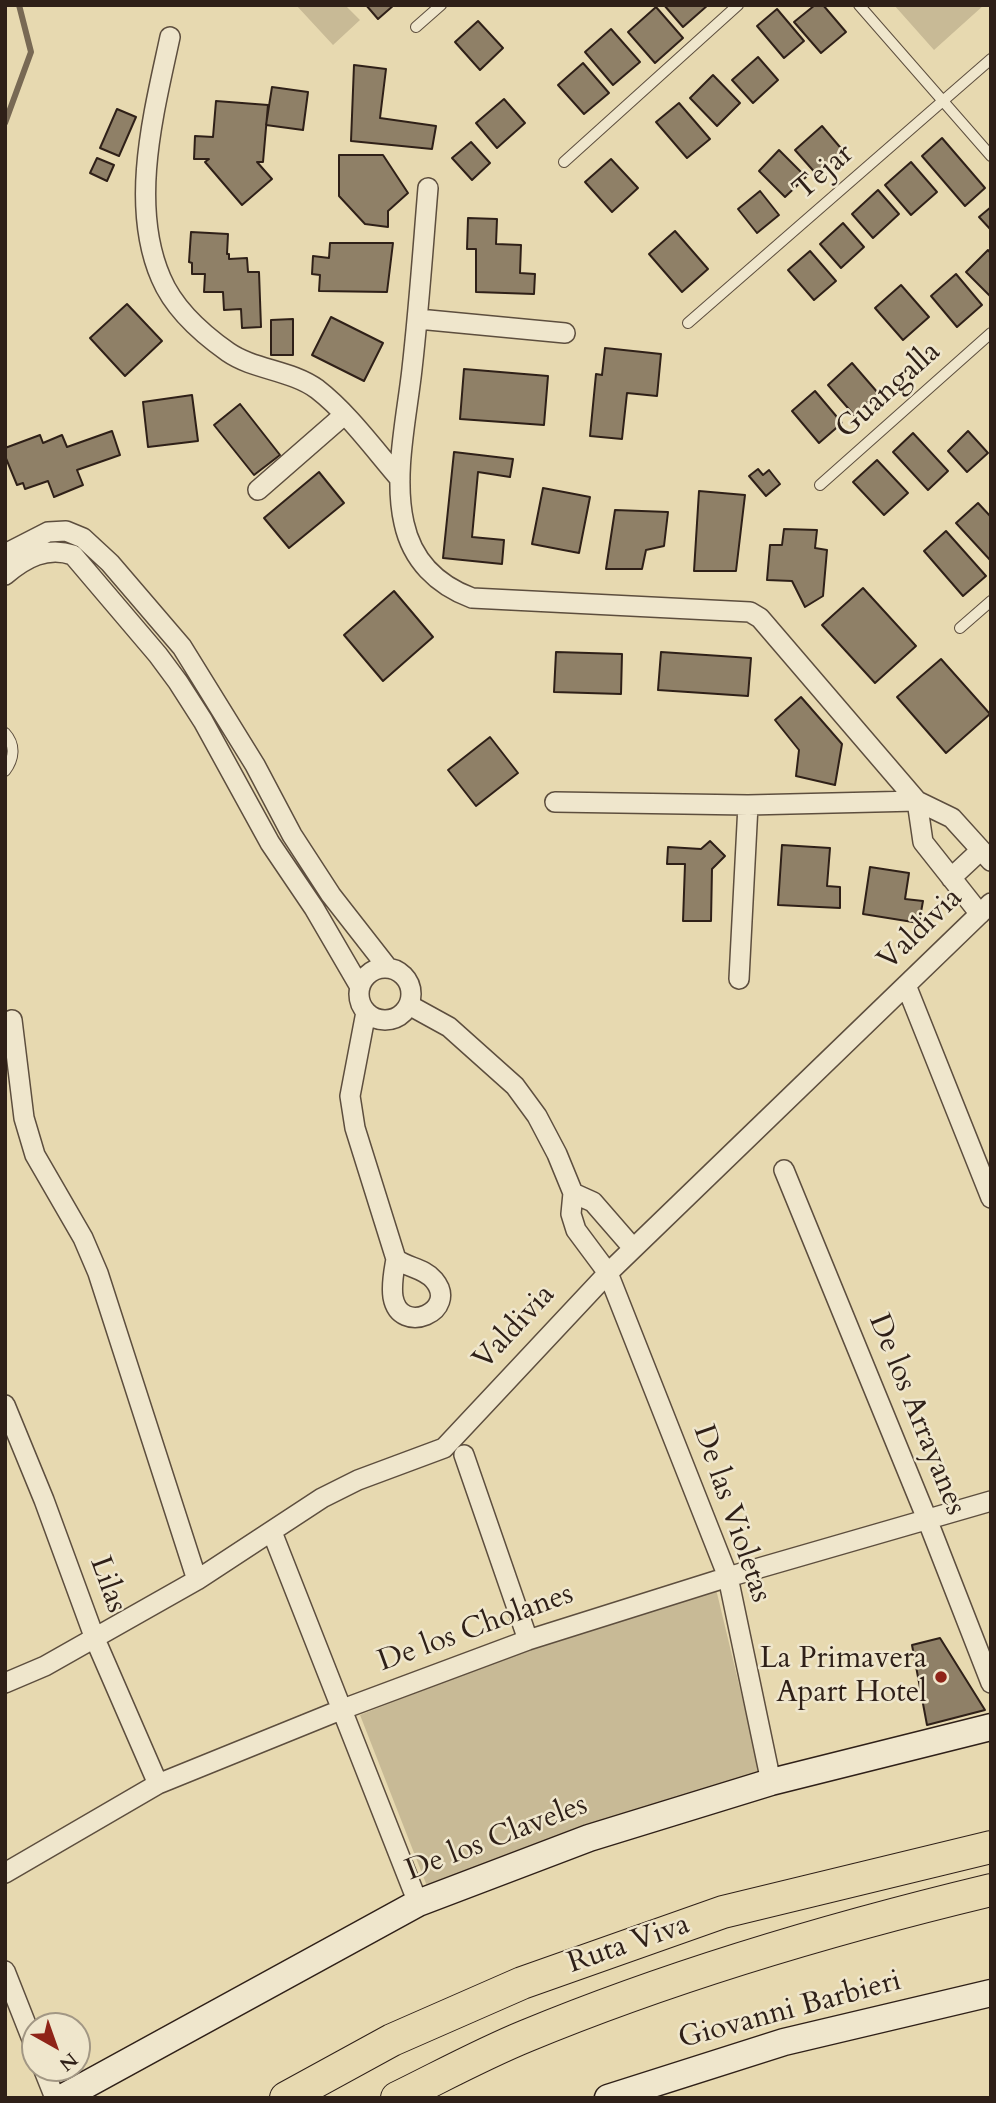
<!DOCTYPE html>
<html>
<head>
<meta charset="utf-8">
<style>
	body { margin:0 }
	#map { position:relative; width:996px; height:2103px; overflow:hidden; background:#e7d9b0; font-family:Cardo,serif }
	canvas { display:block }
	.frame { position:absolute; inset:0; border:7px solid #2f2018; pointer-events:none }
	.north { position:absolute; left:21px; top:2012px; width:70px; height:70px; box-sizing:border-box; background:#efe6cc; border:2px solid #a29784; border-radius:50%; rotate:140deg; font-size:19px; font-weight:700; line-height:28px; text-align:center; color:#2f2018 }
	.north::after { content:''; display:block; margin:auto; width:24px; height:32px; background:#8f2418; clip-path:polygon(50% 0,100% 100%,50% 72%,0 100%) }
</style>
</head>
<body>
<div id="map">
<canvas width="996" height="2103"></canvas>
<div class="frame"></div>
<div class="north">N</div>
</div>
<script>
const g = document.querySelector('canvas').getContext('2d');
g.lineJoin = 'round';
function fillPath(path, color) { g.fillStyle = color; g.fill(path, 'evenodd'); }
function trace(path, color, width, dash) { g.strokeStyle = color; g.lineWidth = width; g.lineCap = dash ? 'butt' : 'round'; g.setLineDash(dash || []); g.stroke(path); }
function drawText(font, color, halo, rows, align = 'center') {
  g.font = font + ' Cardo,serif'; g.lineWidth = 5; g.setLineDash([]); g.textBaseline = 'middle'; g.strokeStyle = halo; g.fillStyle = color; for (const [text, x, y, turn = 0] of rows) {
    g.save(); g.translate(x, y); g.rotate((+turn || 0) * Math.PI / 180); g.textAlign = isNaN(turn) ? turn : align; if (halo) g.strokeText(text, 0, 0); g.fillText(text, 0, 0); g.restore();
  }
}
fillPath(new Path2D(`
	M296,5h49l15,15 -27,25z
	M894,5h90l-50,45z
	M716,1589l44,183 -175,54 -158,60 -67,-171 171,-67z`), '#c8ba96');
trace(new Path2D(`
	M5,123l26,-71 -12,-47`), '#786954', 6);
const building = new Path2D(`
	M366,5h28l-16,14z
	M664,5h44l-25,22z
	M815,5h8l23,27 -25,21 -27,-31z
	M656,7l27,31 -28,25 -27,-31z
	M777,9l27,32 -20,17 -27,-32z
	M478,21l25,27 -23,22 -25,-28z
	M611,29l29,33 -27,23 -28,-33z
	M758,57l20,23 -25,23 -21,-23z
	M583,63l26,30 -25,21 -26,-29z
	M354,65l32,4 -6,49 56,8 -4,23 -81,-8z
	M713,75l27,28 -23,23 -27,-28z
	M272,87l36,5 -5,38 -37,-5z
	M504,99l21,24 -28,25 -21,-25z
	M216,101l52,4 -5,57h-6l15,17 -30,26 -37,-43 4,-3h-15l1,-23 18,1z
	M679,103l31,36 -23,19 -31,-36z
	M117,109l19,8 -17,39 -19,-8z
	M822,126l23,27 -27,23 -23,-26z
	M942,138l43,50 -20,18 -43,-50z
	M471,142l19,21 -18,17 -20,-22z
	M779,150l27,27 -21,20 -26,-26z
	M339,155h44l25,38 -20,18v16l-23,-3 -26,-28z
	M97,158l17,7 -7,16 -17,-8z
	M611,159l27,29 -26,24 -27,-30z
	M911,162l26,30 -26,23 -26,-30z
	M878,190l21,24 -26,24 -21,-24z
	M760,191l19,24 -22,18 -19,-24z
	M991,207v23l-12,-13z
	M468,218l29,1 -1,25 25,1 -1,28 15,1 -1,20 -58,-2v-43h-9z
	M843,223l21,24 -23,21 -21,-24z
	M675,231l33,38 -26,23 -33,-38z
	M191,232l37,2 -1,20h2v5l18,-1 1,14h11l2,55 -19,1 -1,-19 -17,1 -1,-18h-19l1,-18h-13v-11l-3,-1z
	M330,243h63l-6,49 -68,-1 1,-16 -8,-1 1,-18 16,2z
	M988,250l3,4v43l-25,-25z
	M810,251l26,30 -22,19 -26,-30z
	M956,274l26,31 -25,22 -26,-31z
	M901,285l28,32 -26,23 -28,-32z
	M127,304l35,37 -37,35 -35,-38z
	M331,317l52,26 -19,38 -52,-26z
	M293,319v36h-22v-35z
	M605,348l56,6 -4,42 -30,-3 -5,46 -32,-3 6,-62 6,1z
	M852,363l26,30 -24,22 -26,-30z
	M464,369l84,7 -4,49 -84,-6z
	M815,391l27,32 -23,20 -27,-32z
	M192,395l6,46 -50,6 -5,-45z
	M240,404l40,51 -26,20 -40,-50z
	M112,431l8,24 -43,15 6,15 -29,12 -6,-16 -23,8 -2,-6 -6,2 -12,-29v-8l35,-13 3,8 19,-8 5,12z
	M968,431l20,22 -21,19 -19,-21z
	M913,433l35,38 -20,19 -35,-38z
	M454,452l59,7 -3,18 -32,-5 -6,65 32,3 -2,24 -59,-6z
	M877,460l31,33 -24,22 -31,-33z
	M758,469l5,6 6,-5 11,14 -14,12 -17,-20z
	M319,472l25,31 -55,45 -25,-30z
	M543,488l47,9 -11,56 -47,-9z
	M699,491l46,4 -9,76h-42z
	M978,503l13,14v44l-35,-38z
	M615,510l53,2 -4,34 -18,4 -4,19h-36z
	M784,529l33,1 -2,18 12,2 -4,46 -18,11 -13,-26 -25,-1 3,-35h12z
	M946,531l40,45 -23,20 -39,-45z
	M863,588l53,58 -41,37 -53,-58z
	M394,591l39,46 -50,44 -39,-46z
	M556,652l66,2 -1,40 -67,-2z
	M661,652l90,6 -3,38 -90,-6z
	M941,659l49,55 -44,39 -49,-56z
	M801,697l41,47 -7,41 -39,-9 3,-26 -24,-30z
	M490,737l28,36 -42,33 -28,-36z
	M710,841l15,15 -13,13 -1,52h-28l2,-57h-18l1,-17 33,2z
	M782,845l48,3 -3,38 13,1v21l-62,-3z
	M870,867l39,6 -4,26 18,2 -4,22 -56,-9z
	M940,1638l45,72 -58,15 -15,-80z`);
fillPath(building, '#8f8067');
trace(building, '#2f2018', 2);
const service = new Path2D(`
	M859,5l132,151
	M416,27l25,-22
	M564,162l174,-157
	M688,323l303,-264
	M820,485l171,-152
	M960,628l31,-27
	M5,733c11,12 9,26 0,38`);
const minor = new Path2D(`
	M170,37c-16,75 -41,167 -9,241 13,31 40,55 67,74 26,18 63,18 89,37 31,24 57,60 83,90
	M428,188c-5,60 -9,120 -16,181 -5,47 -19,106 -8,154 8,37 33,62 68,75l278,14 10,6 157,183 35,17 39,43
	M418,319l147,14
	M258,490l86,-75
	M5,554l43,-22 18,-1 17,7 27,25 72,84 73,118 37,70 39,60 57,73
	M5,575c20,-17 42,-29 68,-20l85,100 20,27 25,39 67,122 44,65 46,79
	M917,801l6,41 57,72
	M555,802l193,3 169,-4
	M951,878l30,-28
	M359 994a26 26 0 1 1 52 0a26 26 0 1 1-52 0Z
	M739,979l9,-174
	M906,985l85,213
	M409,1005l40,22 66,59 22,30 20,38 16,39 -2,21 5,16 32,43 120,304 43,205
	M366,1012l-16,84 5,32 41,131c-2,12 -5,25 -3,38 7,40 67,14 41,-17 -10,-12 -26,-12 -38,-21
	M12,1020l12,98 11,37 48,83 15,35 99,307
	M784,1170l143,349 64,164
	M573,1193l20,9 40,46
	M5,1405l39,95 51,139 63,145
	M464,1455l64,185
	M272,1532l146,371
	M5,1683l40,-17 152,-86 125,-82 36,-18 86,-32 164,-175 383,-370
	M5,1873l153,-89 185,-75 185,-69 200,-63 263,-76
	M5,1971l30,76
	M43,2068l12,30`);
const secondary = new Path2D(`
	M62,2098l356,-195 171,-65 182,-56 220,-55
	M608,2098l176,-56 207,-49`);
const trunk = new Path2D(`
	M286,2098l106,-58 130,-57 201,-71 268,-65
	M397,2098c43,-21 85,-44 129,-62 150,-62 307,-108 465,-146`);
trace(service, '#5d4e3e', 12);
trace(minor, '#5d4e3e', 22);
trace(secondary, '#2f2018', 29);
trace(trunk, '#2f2018', 34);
trace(service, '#efe6cc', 10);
trace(minor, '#efe6cc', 19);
trace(secondary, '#efe6cc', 26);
trace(trunk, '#e7d9b0', 32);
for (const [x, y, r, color] of [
	[941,1677,7,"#8f2418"]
]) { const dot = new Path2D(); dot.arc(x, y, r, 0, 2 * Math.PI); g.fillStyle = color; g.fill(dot); trace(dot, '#efe6cc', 2.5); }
drawText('30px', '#2f2018', '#efe6cc', [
	["Tejar",824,173,-41],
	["Guangalla",889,391,-42],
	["Valdivia",921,930,-44],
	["Valdivia",515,1328,-47],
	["De los Arrayanes",916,1415,68],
	["De las Violetas",731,1514,71],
	["Lilas",107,1585,70],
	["De los Cholanes",476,1629,-20],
	["De los Claveles",497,1839,-21],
	["Ruta Viva",629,1945,-19],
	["Giovanni Barbieri",790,2011,-15]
]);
drawText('30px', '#2f2018', '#efe6cc', [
	["La Primavera",927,1660],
	["Apart Hotel",927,1694]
], 'right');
</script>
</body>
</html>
